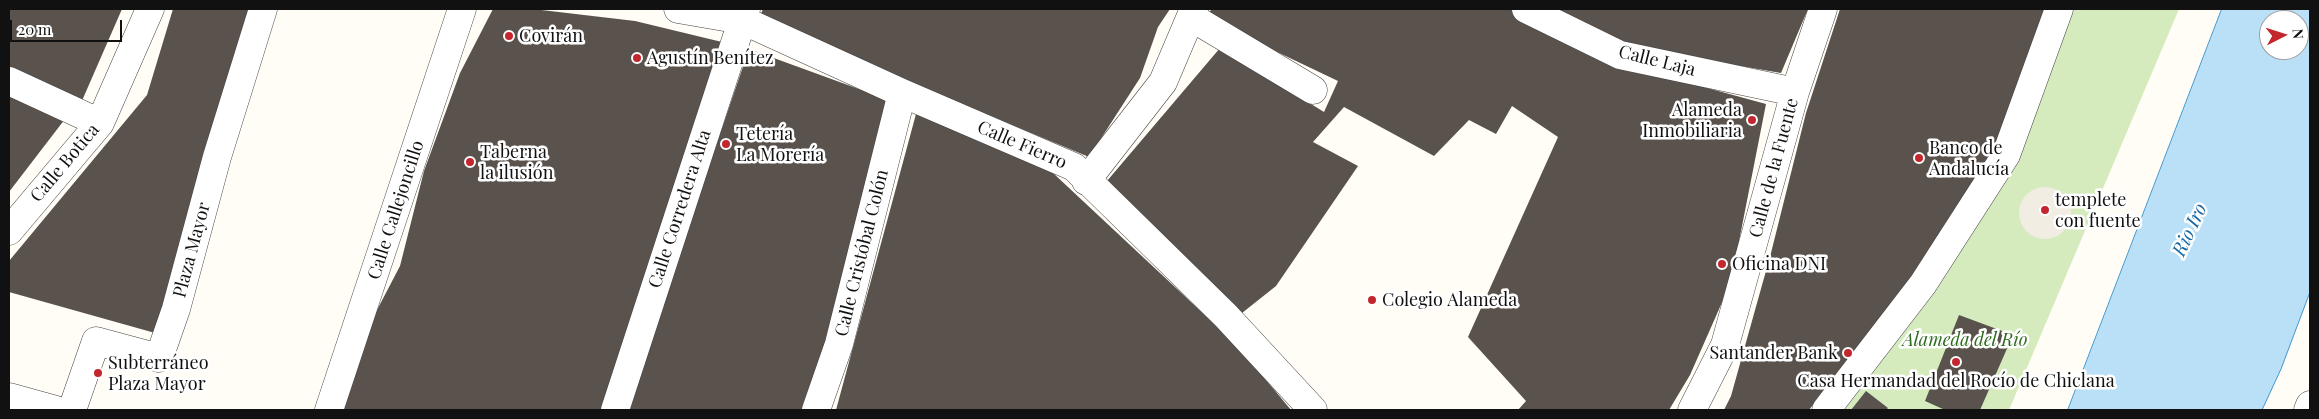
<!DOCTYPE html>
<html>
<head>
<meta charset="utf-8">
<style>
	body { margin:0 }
	#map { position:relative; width:2319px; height:419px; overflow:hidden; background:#fffdf5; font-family:"Playfair Display",serif }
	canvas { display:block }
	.frame { position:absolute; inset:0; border:10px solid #111; pointer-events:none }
	.north { position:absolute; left:2259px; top:10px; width:50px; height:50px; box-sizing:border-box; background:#fff; border:1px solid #a0a0a0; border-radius:50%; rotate:85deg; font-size:14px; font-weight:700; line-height:20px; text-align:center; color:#111 }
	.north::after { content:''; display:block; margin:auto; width:18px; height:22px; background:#c4262e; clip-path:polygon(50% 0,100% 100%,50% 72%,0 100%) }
	.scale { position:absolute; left:10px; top:20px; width:112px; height:22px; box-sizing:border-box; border:2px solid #111; border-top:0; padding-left:6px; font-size:15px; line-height:18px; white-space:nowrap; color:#111; -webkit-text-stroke:4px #fff; paint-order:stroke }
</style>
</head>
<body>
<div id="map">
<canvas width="2319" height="419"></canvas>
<div class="frame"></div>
<div class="north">N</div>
<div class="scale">20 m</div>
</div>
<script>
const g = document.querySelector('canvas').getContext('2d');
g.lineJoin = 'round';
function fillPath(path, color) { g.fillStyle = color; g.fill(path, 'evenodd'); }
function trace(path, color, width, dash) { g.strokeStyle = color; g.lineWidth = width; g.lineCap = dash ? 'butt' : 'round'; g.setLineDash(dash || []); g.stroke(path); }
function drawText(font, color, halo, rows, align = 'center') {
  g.font = font + ' "Playfair Display",serif'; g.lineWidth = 5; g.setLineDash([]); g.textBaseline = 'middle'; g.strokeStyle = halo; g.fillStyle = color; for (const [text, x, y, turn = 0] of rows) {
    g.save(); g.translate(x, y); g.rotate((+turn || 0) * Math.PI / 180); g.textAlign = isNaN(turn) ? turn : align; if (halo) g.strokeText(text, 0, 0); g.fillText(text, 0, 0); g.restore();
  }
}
fillPath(new Path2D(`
	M2059,9h120l-170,401h-171l168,-255z`), '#d5ebbd');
fillPath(new Path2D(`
	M2019 213a26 26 0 1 1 52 0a26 26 0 1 1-52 0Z`), '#f1ede2');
const water = new Path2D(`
	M2222,9h88v283l-29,77 -19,41h-194zM2269,20h30v30h-30z`);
fillPath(water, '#b9e0f7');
trace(water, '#3f96cf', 1);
fillPath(new Path2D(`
	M9,9h113l-41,94 -72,-28z
	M173,9h90l-108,324 -146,-41v-31l138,-166z
	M493,9h40l102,12 87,21 -116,368h-264l35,-100 23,-44 24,-95 36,-98z
	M763,9h407l-12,18 -18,51 -51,79 -159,-66 -173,-68z
	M1211,9h306l80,49 169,46 -35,178 -41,93 -21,35h-151l8,-9 -58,-64 90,-200 -46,-31 -16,28 -27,-14 -35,36 -90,-49 -31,35 45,24 -82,120 -34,27 -135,-132 113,-133 104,64 14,-31 -130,-62z
	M1557,9h251l-27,64 -156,-27z
	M1840,9h205l-47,133 -86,134 -103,134h-85l7,-14 40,-143 35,-140z
	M749,49l140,51 -68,259 -18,51h-177z
	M9,93l56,26 -56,73z
	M916,114l137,59 184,172 54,65h-455z
	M1959,315l54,20 -33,75h-35l-20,-9z
	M1866,391l22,17 -2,2h-35z`), '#5a524d');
const minor = new Path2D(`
	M678,9l64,11 160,73 172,74 152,149 87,94
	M1526,9l94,46 175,37
	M1191,17l122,73
	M9,81l91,42
	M1086,181l77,-99 31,-73
	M9,231l91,-108 50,-114
	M9,397l47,13
	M72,410l24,-69 63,17 17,-49 41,-152 46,-148
	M329,410l133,-401
	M615,410l131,-401
	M816,410l23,-66 63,-251
	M1692,410l33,-65 70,-253 28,-83
	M1826,410l97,-126 83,-129 53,-146
	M2308,410l2,-5`);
trace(minor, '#444', 29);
trace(minor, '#fff', 28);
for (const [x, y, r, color] of [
	[509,36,5,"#c4262e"],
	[637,58,5,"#c4262e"],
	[1752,120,5,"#c4262e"],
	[726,144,5,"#c4262e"],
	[1919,158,5,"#c4262e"],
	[470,162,5,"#c4262e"],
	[2045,210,5,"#c4262e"],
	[1722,264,5,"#c4262e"],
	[1372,300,5,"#c4262e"],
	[1848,353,5,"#c4262e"],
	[1956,362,5,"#c4262e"],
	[98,373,5,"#c4262e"]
]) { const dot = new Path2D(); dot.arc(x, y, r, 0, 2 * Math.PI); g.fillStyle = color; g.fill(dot); trace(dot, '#fff', 2); }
drawText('18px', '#111', '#fff', [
	["Covirán",519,36],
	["Agustín Benítez",647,58],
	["Alameda",1742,110,"right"],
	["Inmobiliaria",1742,131,"right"],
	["Tetería",736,134],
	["La Morería",736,155],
	["Banco de",1929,148],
	["Andalucía",1929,169],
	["Taberna",480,152],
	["la ilusión",480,173],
	["templete",2055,200],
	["con fuente",2055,221],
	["Oficina DNI",1732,264],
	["Colegio Alameda",1382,300],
	["Santander Bank",1838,353,"right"],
	["Subterráneo",108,363],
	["Plaza Mayor",108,384],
	["Casa Hermandad del Rocío de Chiclana",1956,381,"center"]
], 'left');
drawText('18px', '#111', '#fff', [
	["Calle Laja",1657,61,14],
	["Calle Fierro",1022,145,23],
	["Calle Botica",65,163,-50],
	["Calle de la Fuente",1774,168,-75],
	["Calle Corredera Alta",680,209,-72],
	["Calle Callejoncillo",396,210,-72],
	["Plaza Mayor",192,250,-75],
	["Calle Cristóbal Colón",862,253,-76]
]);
drawText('italic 18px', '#2f6b1f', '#fff', [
	["Alameda del Río",1965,340]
]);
drawText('italic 19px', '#1768a6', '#fff', [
	["Rio Iro",2190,230,-65]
]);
</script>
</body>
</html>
